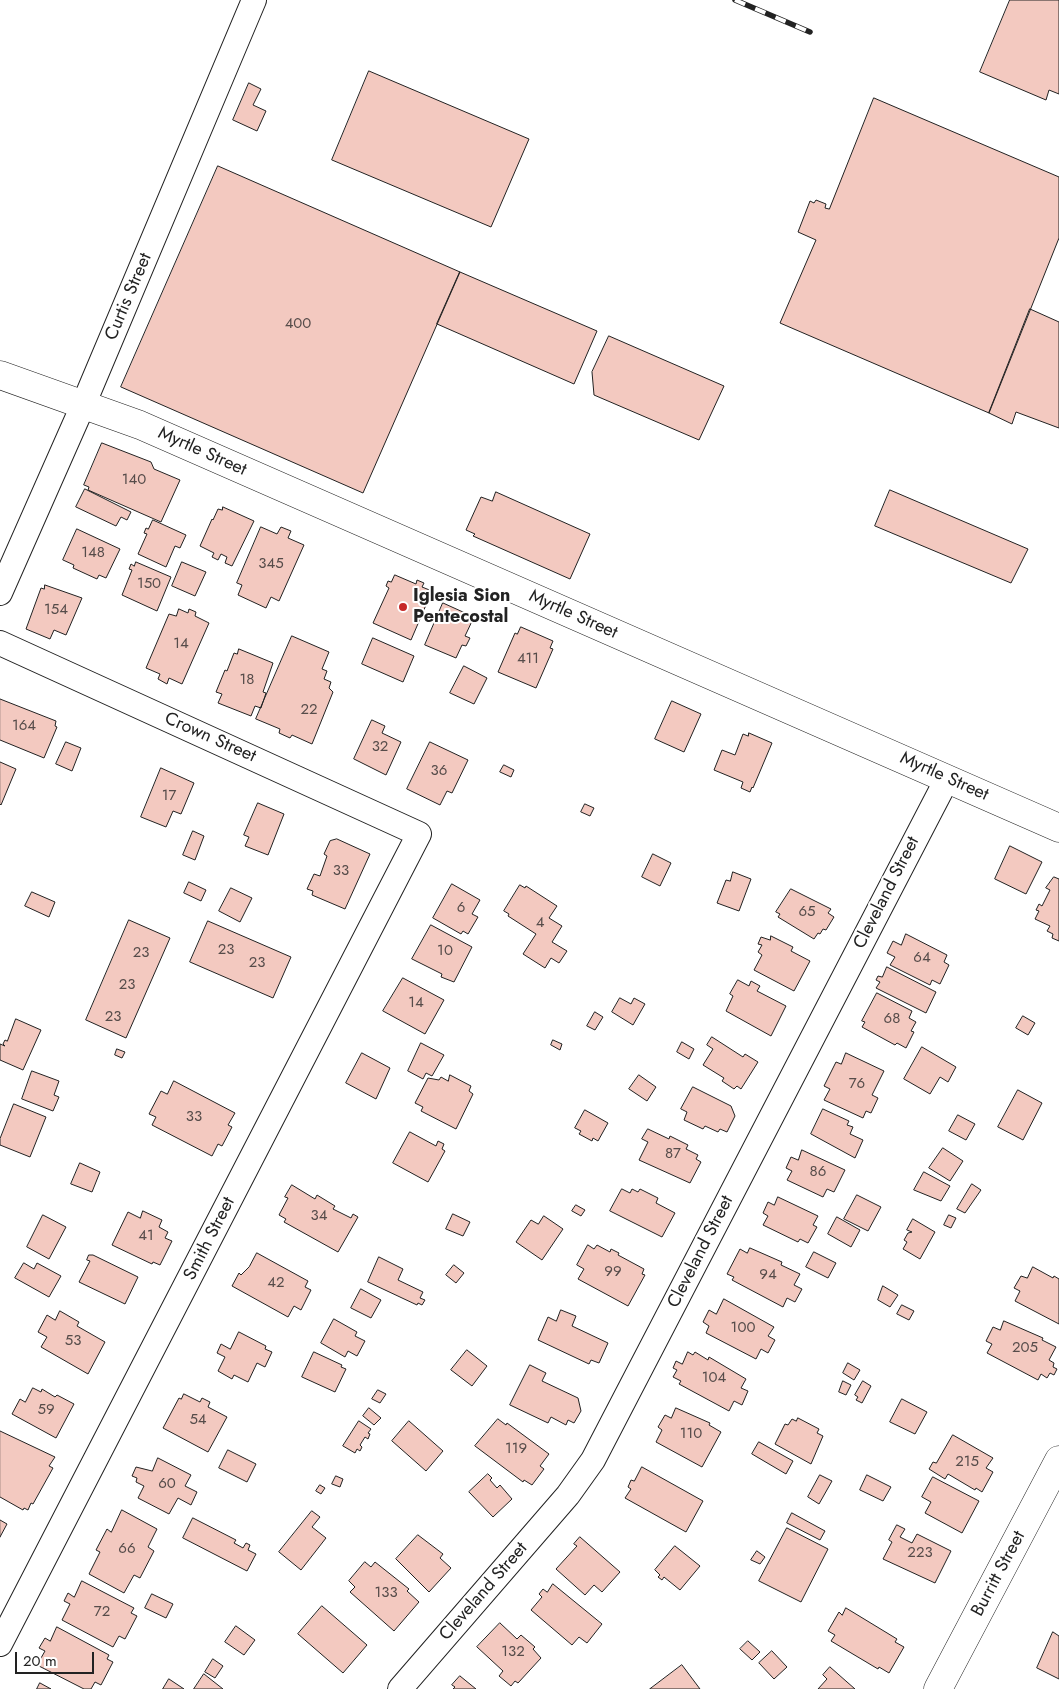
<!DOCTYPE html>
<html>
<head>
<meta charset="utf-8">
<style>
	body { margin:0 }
	#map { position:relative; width:1059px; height:1689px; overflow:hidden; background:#fff; font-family:Jost,sans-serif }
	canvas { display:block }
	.scale { position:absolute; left:15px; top:1652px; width:79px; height:22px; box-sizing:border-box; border:2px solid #222; border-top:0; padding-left:6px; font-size:15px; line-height:18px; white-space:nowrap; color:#222; -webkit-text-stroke:4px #fff; paint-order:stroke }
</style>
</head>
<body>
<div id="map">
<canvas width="1059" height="1689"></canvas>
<div class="scale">20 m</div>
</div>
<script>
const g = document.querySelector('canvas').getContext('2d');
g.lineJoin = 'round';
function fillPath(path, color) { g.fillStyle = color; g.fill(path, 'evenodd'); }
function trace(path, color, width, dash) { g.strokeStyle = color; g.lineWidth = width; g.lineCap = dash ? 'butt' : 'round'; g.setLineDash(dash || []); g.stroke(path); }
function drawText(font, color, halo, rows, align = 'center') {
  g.font = font + ' Jost,sans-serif'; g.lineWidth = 4; g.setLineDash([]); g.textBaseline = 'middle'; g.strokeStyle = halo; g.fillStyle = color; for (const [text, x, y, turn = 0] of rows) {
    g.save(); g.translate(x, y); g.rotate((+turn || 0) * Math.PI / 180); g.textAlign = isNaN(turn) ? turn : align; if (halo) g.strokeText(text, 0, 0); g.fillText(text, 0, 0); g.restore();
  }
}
const building = new Path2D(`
	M1010,0h49v94l-10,-4 -3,10 -66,-28z
	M369,71l160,68 -38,88 -159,-67z
	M249,83l12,6 -8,16 13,6 -9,20 -24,-11z
	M874,98l185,79v61l-70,175 -209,-90 36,-83 -18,-8 12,-31 4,2 2,-3 10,4 -1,4 4,1z
	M218,166l242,106 -97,221 -242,-106z
	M460,272l137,59 -23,53 -137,-60z
	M1030,309l29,13v106l-43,-16 -4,12 -23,-11z
	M609,336l115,50 -25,54 -105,-45 -2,-23z
	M102,443l49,19 3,7 26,11 -19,42 -73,-32 1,-3 -5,-2z
	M85,489l46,23 -4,8 -6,-3 -5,9 -40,-19z
	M890,490l138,59 -17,34 -136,-57z
	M496,492l94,42 -20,45 -97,-43 2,-2 -9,-4 15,-33 11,4z
	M223,507l31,14 -22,45 -7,-3 2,-6 -6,-3 -3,6 -6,-3 2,-4 -14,-7 12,-27 1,1 5,-11 4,1z
	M153,520l33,15 -6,13 -5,-2 -9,21 -28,-13 9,-20 -3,-1 2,-5 2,1z
	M261,527l16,7 4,-7 10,4 -3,7 16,7 -25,56 -8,-4 -5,11 -28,-13 4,-10 -5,-2z
	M77,529l43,20 -14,29 -7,-3 -2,4 -24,-11 1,-3 -11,-5z
	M136,562l35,15 -14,34 -35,-16 10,-25 -3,-1 2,-5 3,2z
	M182,562l24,10 -11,24 -23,-10z
	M395,575l21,9 1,-4 7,3 -2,4 10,4 -21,49 -38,-17 16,-35 -3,-2 2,-5 3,1z
	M45,585l37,13 -16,37 -12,-5 -4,9 -24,-10 15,-41 3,1z
	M443,603l31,14 -9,19 5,2 -4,8 -4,-1 -6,13 -31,-13z
	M179,609l9,4 1,-4 7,3 -1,4 14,7 -27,61 -13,-6 -2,6 -9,-5 2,-5 -14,-6 23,-54 7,2z
	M521,627l32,14 -3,7 3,1 -17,39 -38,-16 17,-39 2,1z
	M292,636l37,16 -7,17 5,2 -3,8 7,3 -2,6 4,4 -21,52 -20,-9 -2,3 -11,-5 1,-4 -24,-10z
	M373,638l41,18 -11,26 -41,-18z
	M239,649l34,14 -10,29 3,1 -5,15 -6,-2 -4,10 -33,-13 4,-9 -6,-2 9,-22 2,1 7,-18 3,1z
	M464,666l23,12 -13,26 -24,-11z
	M0,699l56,22 -1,5 2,1 -13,31 -44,-18z
	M672,701l29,13 -17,38 -29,-13z
	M372,720l13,6 -3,7 19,9 -15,33 -32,-16z
	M749,733l23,10 -19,45 -1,-1 -2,5 -9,-4 2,-6 -29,-12 8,-20 13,5 8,-21 5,2z
	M66,742l15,6 -9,23 -16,-7z
	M430,742l38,18 -16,33 -5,-2 -7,14 -33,-16z
	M0,762l16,7 -15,36 -1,-1z
	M504,765l10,5 -3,7 -11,-5z
	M161,768l33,15 -13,31 -8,-3 -7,16 -25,-10z
	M258,803l26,11 -16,41 -23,-9 4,-9 -5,-2z
	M585,804l9,4 -4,8 -9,-4z
	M193,831l11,5 -9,24 -12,-5z
	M337,839l33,15 -25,55 -33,-14 1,-4 -6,-2 7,-15 6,2 7,-20 -3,-2 6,-13z
	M1010,846l32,16 -16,32 -31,-15z
	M653,854l18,9 -11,23 -18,-9z
	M733,872l18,7 -12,32 -22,-8 9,-23 4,1z
	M1054,877l5,2v62l-7,-3 1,-4 -6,-3 3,-5 -15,-7 4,-8 -3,-1 3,-6 3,2 8,-16 -4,-2z
	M189,882l17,8 -5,11 -17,-8z
	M452,884l28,16 -8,14 6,3 -10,17 -5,-3 -2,3 -28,-16z
	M520,885l5,3 1,-2 31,20 -8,12 13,8 -10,16 15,9 -8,12 -8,-5 -6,10 -22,-14 13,-20 -28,-18 1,-2 -5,-3z
	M231,888l21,10 -12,24 -21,-11z
	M791,889l40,20 -3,4 6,4 -8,13 -3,-1 -3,5 -2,-1 -4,6 -36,-22 2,-3 -4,-2z
	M32,892l23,10 -6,15 -24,-11z
	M129,920l41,18 -44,100 -40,-18z
	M208,921l83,36 -18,41 -83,-36z
	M431,925l41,22 -18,35 -13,-5 1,-3 -30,-15z
	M906,934l41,21 -3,7 5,3 -9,19 -8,-4 -2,5 -40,-20 5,-8 -8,-4 6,-12 8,4z
	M771,936l22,11 -2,4 19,10 -16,30 -40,-21 8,-15 -4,-3 4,-7 -4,-1 3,-7 9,3z
	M887,967l49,25 -10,21 -50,-25 4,-6 -4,-2 2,-4 4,1z
	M403,978l41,22 -19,34 -42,-23z
	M738,980l11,6 2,-5 9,5 -3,5 29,15 -15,30 -45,-25 7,-15 -3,-2z
	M877,993l35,18 -3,7 7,4 -5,9 3,1 -8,16 -9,-5 -2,2 -33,-18 3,-5 -3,-1z
	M620,998l11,6 3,-6 11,6 -12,21 -21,-13z
	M595,1012l8,5 -8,13 -8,-4z
	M1023,1016l12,7 -7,12 -12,-7z
	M16,1019l25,11 -18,40 -23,-10v-16l5,2 -2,-2 2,-4 2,1z
	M712,1037l31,20 2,-3 13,8 -17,27 -4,-3 -3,3 -12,-8 2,-3 -21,-13 10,-16 -6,-4z
	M553,1040l9,4 -2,6 -9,-5z
	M682,1042l12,7 -5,10 -12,-7z
	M421,1043l23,12 -12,21 -6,-3 -3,6 -15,-8z
	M922,1047l34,20 -8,15 -8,-5 -10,17 -26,-15z
	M117,1049l8,3 -3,6 -7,-3z
	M362,1053l28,15 -14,31 -30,-16z
	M846,1053l38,18 -12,24 6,3 -7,15 -5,-2 -3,7 -39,-18 6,-11 -6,-3 12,-24 5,2z
	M32,1071l27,10 -5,14 5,2 -6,14 -31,-12z
	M450,1075l21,11 -2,5 4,3 -17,35 -35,-18 2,-4 -8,-4 13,-25 11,2 2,-3 7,4z
	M639,1075l17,12 -9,14 -18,-12z
	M174,1081l61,32 -7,12 4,2 -10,19 -4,-2 -6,12 -60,-31 4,-8 -7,-3 12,-23 6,3z
	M693,1087l38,19 4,10 -8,16 -7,-3 -2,3 -13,-6 -2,3 -19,-9 3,-8 -6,-3z
	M1018,1090l24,13 -19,37 -25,-13z
	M14,1104l32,13 -16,40 -30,-12v-6z
	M823,1109l26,12 -2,4 6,2 -3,7 13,6 -8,18 -44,-24z
	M585,1110l23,13 -10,18 -5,-3 -1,3 -13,-7 2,-3 -6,-3z
	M958,1115l17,9 -9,16 -17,-9z
	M648,1129l21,10 1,-3 18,9 -2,4 12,6 -2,4 5,3 -11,21 -51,-23 9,-18 -6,-3z
	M410,1132l26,14 2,-5 6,3 -2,5 3,2 -17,31 -35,-19z
	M943,1148l20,13 -13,20 -21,-13z
	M802,1150l43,20 -11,22 -7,-3 -4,8 -36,-17 5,-9 -6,-3 5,-11 7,3z
	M80,1163l20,9 -8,20 -21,-8z
	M924,1172l26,14 -9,15 -27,-11z
	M972,1184l9,6 -16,23 -8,-4z
	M292,1185l23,14 2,-4 18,11 -2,3 18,9 2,-4 5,3 -20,35 -54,-30 2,-3 -7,-4 9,-17 -3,-1z
	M622,1189l8,4 2,-4 6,3 2,-3 18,9 -2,5 19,10 -13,24 -52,-26z
	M857,1195l24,12 -13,24 -24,-12z
	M778,1197l40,19 -5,9 4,2 -9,16 -8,-4 -2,3 -35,-17 5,-9 -5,-3 5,-11 6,3z
	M576,1205l9,5 -4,6 -9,-5z
	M143,1211l19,9 -3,7 9,5 -3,6 7,3 -12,24 -7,-3 -1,2 -40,-19 16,-33 12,6z
	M453,1214l17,8 -7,14 -17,-7z
	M43,1215l23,12 -17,32 -22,-12z
	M949,1215l7,3 -5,10 -7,-3z
	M544,1216l19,13 -21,31 -26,-18 15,-22 7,4z
	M837,1217l23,13 -9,17 -23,-13z
	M913,1219l22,13 -15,27 -17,-10 4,-7 -3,-2 4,-7 4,-1 -5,-2z
	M588,1245l6,4 3,-4 13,7 1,-3 8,4 -1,2 26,14 -2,5 3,1 -17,31 -50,-27 6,-10 -7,-4z
	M750,1248l32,14 -1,3 19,9 -6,11 8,4 -7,13 -8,-4 -4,9 -51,-27 2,-3 -7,-3 13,-25 7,4z
	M814,1252l22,11 -8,15 -22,-11z
	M257,1253l51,28 -3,6 6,3 -10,20 -7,-4 -6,11 -56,-31 7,-13 2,2 8,-8z
	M89,1255h4l45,22 -13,27 -46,-22 11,-21 -3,-1z
	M379,1257l24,12 -5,11 25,12 -3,6 5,2 -3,5 -4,-2 -1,2 -49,-23z
	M24,1263l10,6 3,-6 24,13 -12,21 -34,-19z
	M454,1265l10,8 -8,10 -10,-8z
	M1033,1267l20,11 1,-2 5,3v45l-44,-23 5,-10 -6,-3 7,-12 6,2z
	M883,1286l15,9 -8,12 -12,-7z
	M361,1289l20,11 -10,18 -20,-10z
	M724,1299l50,28 -6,9 7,4 -7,13 -7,-4 -5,10 -50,-26 3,-7 -6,-4 6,-12 7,4z
	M902,1305l12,6 -5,9 -12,-6z
	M561,1310l15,6 -4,10 36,17 -9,20 -8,-3 -2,4 -51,-24 10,-23 8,4z
	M60,1311l19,11 -2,4 28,16 -17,32 -47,-27 6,-10 -9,-5 9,-17 8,5z
	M334,1319l23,13 -2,4 10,5 -8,15 -9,-5 -3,6 -24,-14z
	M1004,1321l39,17 -1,2 14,7 -7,13 5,3 -1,4 4,2 -3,6 -4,-2 -3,5 -6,-4 -3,6 -51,-27 5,-9 -6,-3 7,-14 7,3z
	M239,1332l27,14 -1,3 7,3 -7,15 -8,-4 -9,19 -14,-7 -2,4 -14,-8 7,-14 -8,-4 4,-9 9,5z
	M467,1350l20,16 -15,20 -21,-16z
	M314,1352l28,13 -1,2 5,2 -11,23 -33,-15z
	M688,1352l5,3 2,-3 13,8 1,-3 37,22 -5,9 7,3 -6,14 -8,-4 -5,10 -50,-27 2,-3 -8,-4 4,-7 -4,-2 3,-7 6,3z
	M848,1363l12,7 -6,10 -11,-7z
	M530,1365l16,8 -4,8 36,17 3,13 -7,12 -6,-3 -2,5 -15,-8 -3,6 -38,-18z
	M843,1381l8,4 -5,10 -7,-3z
	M863,1381l8,5 -9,17 -6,-3 2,-3 -3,-2z
	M33,1388l8,4 1,-3 13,8 2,-2 17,9 -18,34 -44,-24 8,-15 5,3z
	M378,1390l8,4 -6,9 -8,-4z
	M184,1394l16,8 2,-4 8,4 -2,5 19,10 -19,35 -45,-24 16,-30 2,1z
	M902,1399l25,13 -12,22 -25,-12z
	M369,1408l12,10 -7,7 -11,-9z
	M676,1408l34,15 -1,2 12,7 -19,35 -46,-25 6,-12 -4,-3 7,-12 6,3z
	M798,1418l21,11 -2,4 6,3 -12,28 -36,-20 10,-20 3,1 4,-6 4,2z
	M498,1419l8,6 1,-2 42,31 -9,12 4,3 -12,16 -8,-5 -1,2 -48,-36z
	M359,1421l12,8 -3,4 2,1 -2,5 -3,-2 -5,8 2,2 -2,4 -3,-2 -2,4 -12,-7z
	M409,1421l34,30 -17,20 -34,-30z
	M0,1431l55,26 -6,9 4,2 -20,36 -2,-1 -3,7 -4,-2 -1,2 -23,-13z
	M953,1435l40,23 -7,10 7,4 -11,20 -6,-4 -1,2 -27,-16 -3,5 -16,-10 4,-7 3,1z
	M759,1442l34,19 -7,13 -34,-20z
	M228,1450l28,14 -9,18 -28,-14z
	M158,1458l33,17 -6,11 12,6 -6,13 -13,-7 -9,16 -31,-16 6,-12 -8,-4 1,-4 -5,-2 4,-9 16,4z
	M642,1467l61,34 -17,31 -61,-34 6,-9 -3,-2 3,-7 3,1z
	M488,1474l4,4 -2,2 7,8 3,-3 12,14 -19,18 -24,-25z
	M820,1475l12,6 -13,23 -11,-7z
	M867,1475l24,12 -8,14 -23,-11z
	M336,1476l7,3 -3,8 -8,-3z
	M933,1477l46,24 -17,32 -37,-20 6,-11 -9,-5z
	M320,1485l5,3 -4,6 -5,-3z
	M122,1510l35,19 -9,18 6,4 -14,27 -6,-3 -10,18 -35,-19 11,-22 -4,-2 11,-21 4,3z
	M312,1511l8,6 -8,10 14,11 -25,32 -22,-18z
	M792,1513l33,18 -5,9 -33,-17z
	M193,1518l43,22 -2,3 9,5 3,-5 4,2 -2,5 8,4 -9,17 -64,-33z
	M0,1520l7,4 -7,13z
	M897,1525l8,4 -5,8 12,6 5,-9 34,17 -16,32 -52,-24 9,-17 -3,-2z
	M787,1528l41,21 -27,53 -42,-21z
	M418,1535l25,19 -3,4 11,10 -22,24 -33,-33z
	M580,1537l40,35 -18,20 -8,-7 -9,10 -29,-26 21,-23 -3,-2z
	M675,1546l25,20 -20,24 -16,-13 -2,3 -4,-3 2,-2 -5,-5z
	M757,1551l8,6 -5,7 -9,-4z
	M365,1562l6,5 4,-5 34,27 -2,2 12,11 -25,29 -44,-39 5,-5 -6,-6z
	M82,1581l52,27 -3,5 6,3 -12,23 -6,-3 -6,11 -51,-27 8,-16 -6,-3 4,-8 6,4z
	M553,1584l49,40 -15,19 -8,-6 -7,8 -41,-35 11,-13 -3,-3 4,-5 4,3z
	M152,1594l21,10 -7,14 -21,-10z
	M322,1606l45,39 -24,28 -45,-39z
	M846,1608l51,31 -2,3 9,5 -15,26 -10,-6 -1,2 -47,-28 4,-6 -7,-4 11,-19 3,3z
	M500,1623l17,16 4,-4 14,12 -2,2 8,9 -23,25 -3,-2 -4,5 -12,-10 4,-5 -26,-24z
	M236,1626l19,14 -11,15 -19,-13z
	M57,1627l52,28 -2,4 6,3 -12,23 -6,-3 -4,7h-7l-47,-24 8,-14 -6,-3 6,-10 5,3z
	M1053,1632l6,4v43l-22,-11z
	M748,1641l12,11 -8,8 -12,-11z
	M772,1651l15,16 -13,12 -15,-16z
	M213,1659l10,7 -8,12 -10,-6z
	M682,1665l18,24h-50z
	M830,1667l25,22h-37l9,-10 -4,-4z
	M204,1674l19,15h-29z
	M460,1676l16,13h-23l2,-2 -3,-2z
	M169,1679l15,10h-21z
	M40,1683l11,6h-14z`);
fillPath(building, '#f3c9c0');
trace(building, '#222', 1);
const street = new Path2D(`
	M0,593l84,-190 170,-403
	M0,643l419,191 -419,810
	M400,1689l168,-194 25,-35 354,-681`);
const secondary = new Path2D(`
	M0,375l140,50 919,403
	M938,1689l121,-229`);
trace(street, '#222', 26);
trace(secondary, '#222', 29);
trace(street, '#fff', 24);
trace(secondary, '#fff', 28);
const rail = new Path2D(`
	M735,0l75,32`);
trace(rail, '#222', 5.5);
trace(rail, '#fff', 4, [11]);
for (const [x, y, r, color] of [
	[403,607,5,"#c62828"]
]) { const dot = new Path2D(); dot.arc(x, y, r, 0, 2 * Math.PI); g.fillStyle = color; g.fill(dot); trace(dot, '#fff', 2); }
drawText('15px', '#564c4a', null, [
	["400",298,324],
	["140",134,480],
	["148",93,553],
	["345",271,564],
	["150",149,584],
	["154",56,610],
	["14",181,644],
	["411",528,659],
	["18",247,680],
	["22",309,710],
	["164",24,726],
	["32",380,747],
	["36",439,771],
	["17",169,796],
	["33",341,871],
	["6",461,908],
	["65",807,912],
	["4",540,923],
	["23",226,950],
	["10",445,951],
	["23",141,953],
	["64",922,958],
	["23",257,963],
	["23",127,985],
	["14",416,1003],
	["23",113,1017],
	["68",892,1019],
	["76",857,1084],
	["33",194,1117],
	["87",673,1154],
	["86",818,1172],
	["34",319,1216],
	["41",146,1236],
	["99",613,1272],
	["94",768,1275],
	["42",276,1283],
	["100",743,1328],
	["53",73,1341],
	["205",1025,1348],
	["104",714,1378],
	["59",46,1410],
	["54",198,1420],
	["110",691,1434],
	["119",516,1449],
	["215",967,1462],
	["60",167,1484],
	["66",127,1549],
	["223",920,1553],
	["133",386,1593],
	["72",102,1612],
	["132",513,1652]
]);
drawText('18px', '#222', '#fff', [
	["Curtis Street",129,297,-67],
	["Myrtle Street",202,452,24],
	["Myrtle Street",573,615,24],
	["Crown Street",210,738,24],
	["Myrtle Street",944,777,24],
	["Cleveland Street",887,893,-63],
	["Smith Street",210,1239,-63],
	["Cleveland Street",701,1252,-63],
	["Burritt Street",999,1574,-62],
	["Cleveland Street",484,1592,-49]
]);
drawText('bold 18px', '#222', '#fff', [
	["Iglesia Sion",413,597],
	["Pentecostal",413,618]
], 'left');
</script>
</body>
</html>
